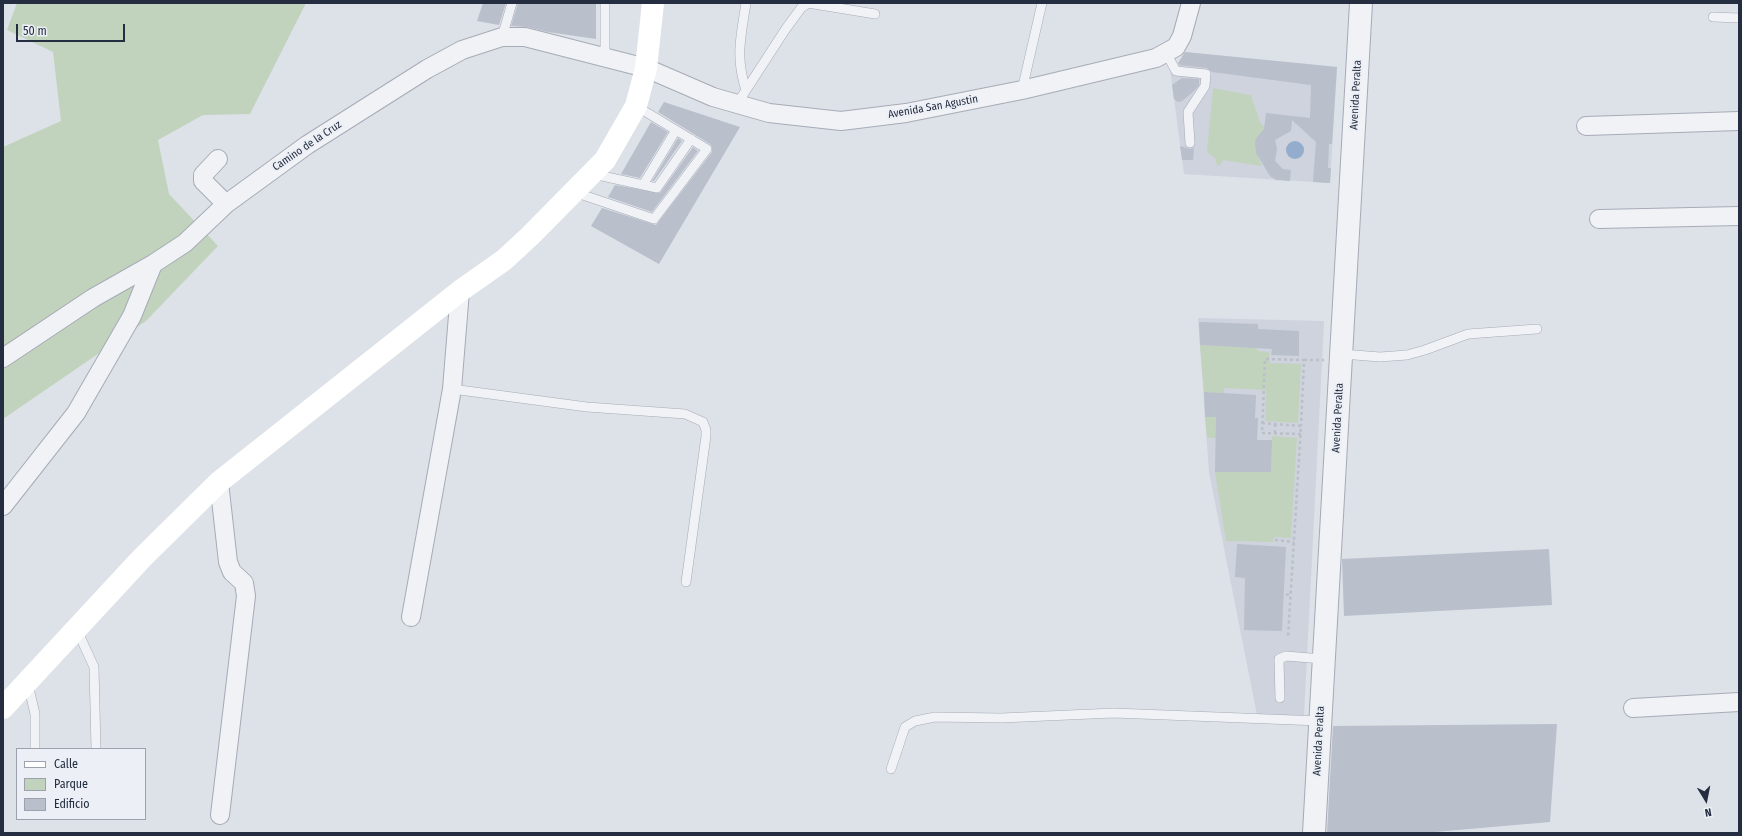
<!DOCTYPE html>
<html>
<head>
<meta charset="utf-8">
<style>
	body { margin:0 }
	#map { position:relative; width:1742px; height:836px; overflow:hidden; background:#dde1e8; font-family:"Fira Sans Condensed",sans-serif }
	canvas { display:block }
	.frame { position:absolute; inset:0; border:4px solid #252e40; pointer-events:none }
	.legend { position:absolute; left:16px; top:748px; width:130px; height:72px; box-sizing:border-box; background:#ecf0f6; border:1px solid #9ca2ad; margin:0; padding:5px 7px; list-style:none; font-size:12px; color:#252e40 }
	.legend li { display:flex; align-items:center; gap:8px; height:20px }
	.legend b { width:20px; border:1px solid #9ca2ad }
	.north { position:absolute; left:1686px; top:780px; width:40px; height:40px; -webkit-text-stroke:3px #ecf0f6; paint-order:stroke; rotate:170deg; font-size:11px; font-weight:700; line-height:16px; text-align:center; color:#252e40 }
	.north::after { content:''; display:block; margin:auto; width:14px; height:18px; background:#252e40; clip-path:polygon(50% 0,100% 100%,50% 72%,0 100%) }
	.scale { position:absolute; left:16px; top:24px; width:109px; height:18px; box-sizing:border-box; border:2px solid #252e40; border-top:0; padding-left:5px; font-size:12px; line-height:14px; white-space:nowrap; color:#252e40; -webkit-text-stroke:3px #ecf0f6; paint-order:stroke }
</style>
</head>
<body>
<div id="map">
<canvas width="1742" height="836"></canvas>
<div class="frame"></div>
<ul class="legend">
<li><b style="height:5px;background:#fff"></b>Calle</li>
<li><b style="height:11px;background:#c2d3bd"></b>Parque</li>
<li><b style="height:11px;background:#b9bfcb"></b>Edificio</li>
</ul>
<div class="north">N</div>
<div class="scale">50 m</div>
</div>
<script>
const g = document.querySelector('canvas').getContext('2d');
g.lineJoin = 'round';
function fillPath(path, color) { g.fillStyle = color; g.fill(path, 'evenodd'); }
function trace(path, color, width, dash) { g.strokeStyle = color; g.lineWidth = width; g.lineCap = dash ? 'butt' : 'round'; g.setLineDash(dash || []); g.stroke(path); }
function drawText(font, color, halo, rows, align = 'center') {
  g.font = font + ' "Fira Sans Condensed",sans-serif'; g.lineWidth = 4; g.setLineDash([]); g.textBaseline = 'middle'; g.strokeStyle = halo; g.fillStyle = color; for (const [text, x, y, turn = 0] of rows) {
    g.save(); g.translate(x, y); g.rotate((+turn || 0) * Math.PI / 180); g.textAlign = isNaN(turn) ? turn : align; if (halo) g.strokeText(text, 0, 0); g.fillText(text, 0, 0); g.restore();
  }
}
fillPath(new Path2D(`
	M1185,52l152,15 -7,116 -146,-9 -14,-106 6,-1z
	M1198,318l126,3 -20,394h-47l-48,-243z`), '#ced3dd');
fillPath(new Path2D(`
	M17,3h289l-56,111 -47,1 -45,25 11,54 49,52 -72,75 -143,98v-272l58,-26 -8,-69 -46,-22z
	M1213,88l38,7 9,27 5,6c-11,17 -11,20 -3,38l-39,-6 -3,5h-3l-2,-7 -8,-6z
	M1200,345l56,3 2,3 11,1 1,11 31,1 -3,59 -33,-2 1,-31 -42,-2v6l-20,-2z
	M1205,417l25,1 -14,20h-9z
	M1272,436l25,2 -6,100 -17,-1 -1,5 -47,-1 -11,-69h56z`), '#c2d3bd');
fillPath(new Path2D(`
	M1286 150a9 9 0 1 1 18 0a9 9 0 1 1-18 0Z`), '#94adcc');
fillPath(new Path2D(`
	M483,3h23l-7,22 -22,-4z
	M518,3h78v36l-48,-7 -21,-5 -16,-1z
	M1185,52l152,15 -5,77h-3l-1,24h3l-1,15 -17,-1 3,-40 -24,-22 -1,11 -16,9 2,9 -2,12 8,8 8,1 -1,11 -14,-1 -6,-4 -14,-23 -1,-11 2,-5 7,-8 2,-16 44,5 1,-33 -99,-13 -5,-4 -27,-3 -2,-2z
	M1182,78l17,1v6l-5,6 -12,10 -4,1 -4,-3 -2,-14z
	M664,102l76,25 -81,137 -68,-38 11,-18 54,17 56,-73v-5l-2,-3 -52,-32z
	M651,122l17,10 -28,46 -19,-4z
	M678,138l4,3 -28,40h-2z
	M1180,146l10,3 4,-1 -1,12h-11z
	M693,147l5,4 -46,61 -44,-15 7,-12 45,8z
	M1199,322l59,2v5l41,2v25l-28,-1 1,-6 -72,-4z
	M1204,392l52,3 -1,23h3l-1,22h15l-1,32h-56l1,-55h-11z
	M1237,544l49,3 -4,84 -38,-1 1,-52 -10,-1z
	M1549,549l3,56 -208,11 -2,-57z
	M1557,724l-7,98 -127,11h-96l6,-107z`), '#b9bfcb');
const service = new Path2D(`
	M605,3v54
	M1713,17l26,1
	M502,37l10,-34
	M1166,53l10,18 30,3 -1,12 -17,26 2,31
	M746,90c-11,-33 -5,-54 0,-87
	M1022,90l20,-87
	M737,104l48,-74 16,-22 7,-5 67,11
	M593,174l64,14 34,-49
	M643,185l33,-55
	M574,192l80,27 53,-70 -71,-43
	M1342,354l38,3 27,-2 18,-5 43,-16 69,-5
	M452,389l135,18 98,7 18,8 3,8v6l-20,146
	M77,630l17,37 2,82
	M28,684l7,30v35
	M1280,698l-1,-39 7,-3 37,3
	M891,769l14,-42 10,-6 20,-4 66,1 113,-5 206,8`);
const minor = new Path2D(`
	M1586,126l153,-5
	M218,159l-15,16v6l23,23
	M1599,219l140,-3
	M3,358l90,-60 60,-34 32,-21 41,-39 81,-59 120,-76 35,-19 40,-13h23l121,31 67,29 56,16 72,8 65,-8 116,-23 134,-32 20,-11 6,-11 9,-33
	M219,482l9,80 4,10 12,11 2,13 -26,219
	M3,506l73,-93 56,-97 21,-52
	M411,617l41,-228 8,-98
	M1633,708l106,-6`);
const tertiary = new Path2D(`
	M1314,833l47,-830`);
trace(service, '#a6abb6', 10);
trace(minor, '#a6abb6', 20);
trace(tertiary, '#a6abb6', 24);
trace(new Path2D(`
	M1304,360h20
	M1262,423l39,3 -13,211
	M1275,433v-9
	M1301,434l-39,-1 3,-74 39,1 -3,66
	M1275,540l19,2
	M1274,593l17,2`), '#bbbfc7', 2.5, [3, 3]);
trace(service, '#f0f2f6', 9);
trace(minor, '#f0f2f6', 18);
trace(tertiary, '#f0f2f6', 22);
trace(new Path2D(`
	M3,708l139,-150 77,-76 241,-191 44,-31 26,-24 75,-76 31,-54 10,-38 7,-65`), '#fff', 22);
drawText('11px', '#252e40', '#ecf0f6', [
	["Avenida Peralta",1356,95,-87],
	["Avenida San Agustin",933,107,-10],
	["Camino de la Cruz",307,146,-34],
	["Avenida Peralta",1338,418,-87],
	["Avenida Peralta",1319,741,-87]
]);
</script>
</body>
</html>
